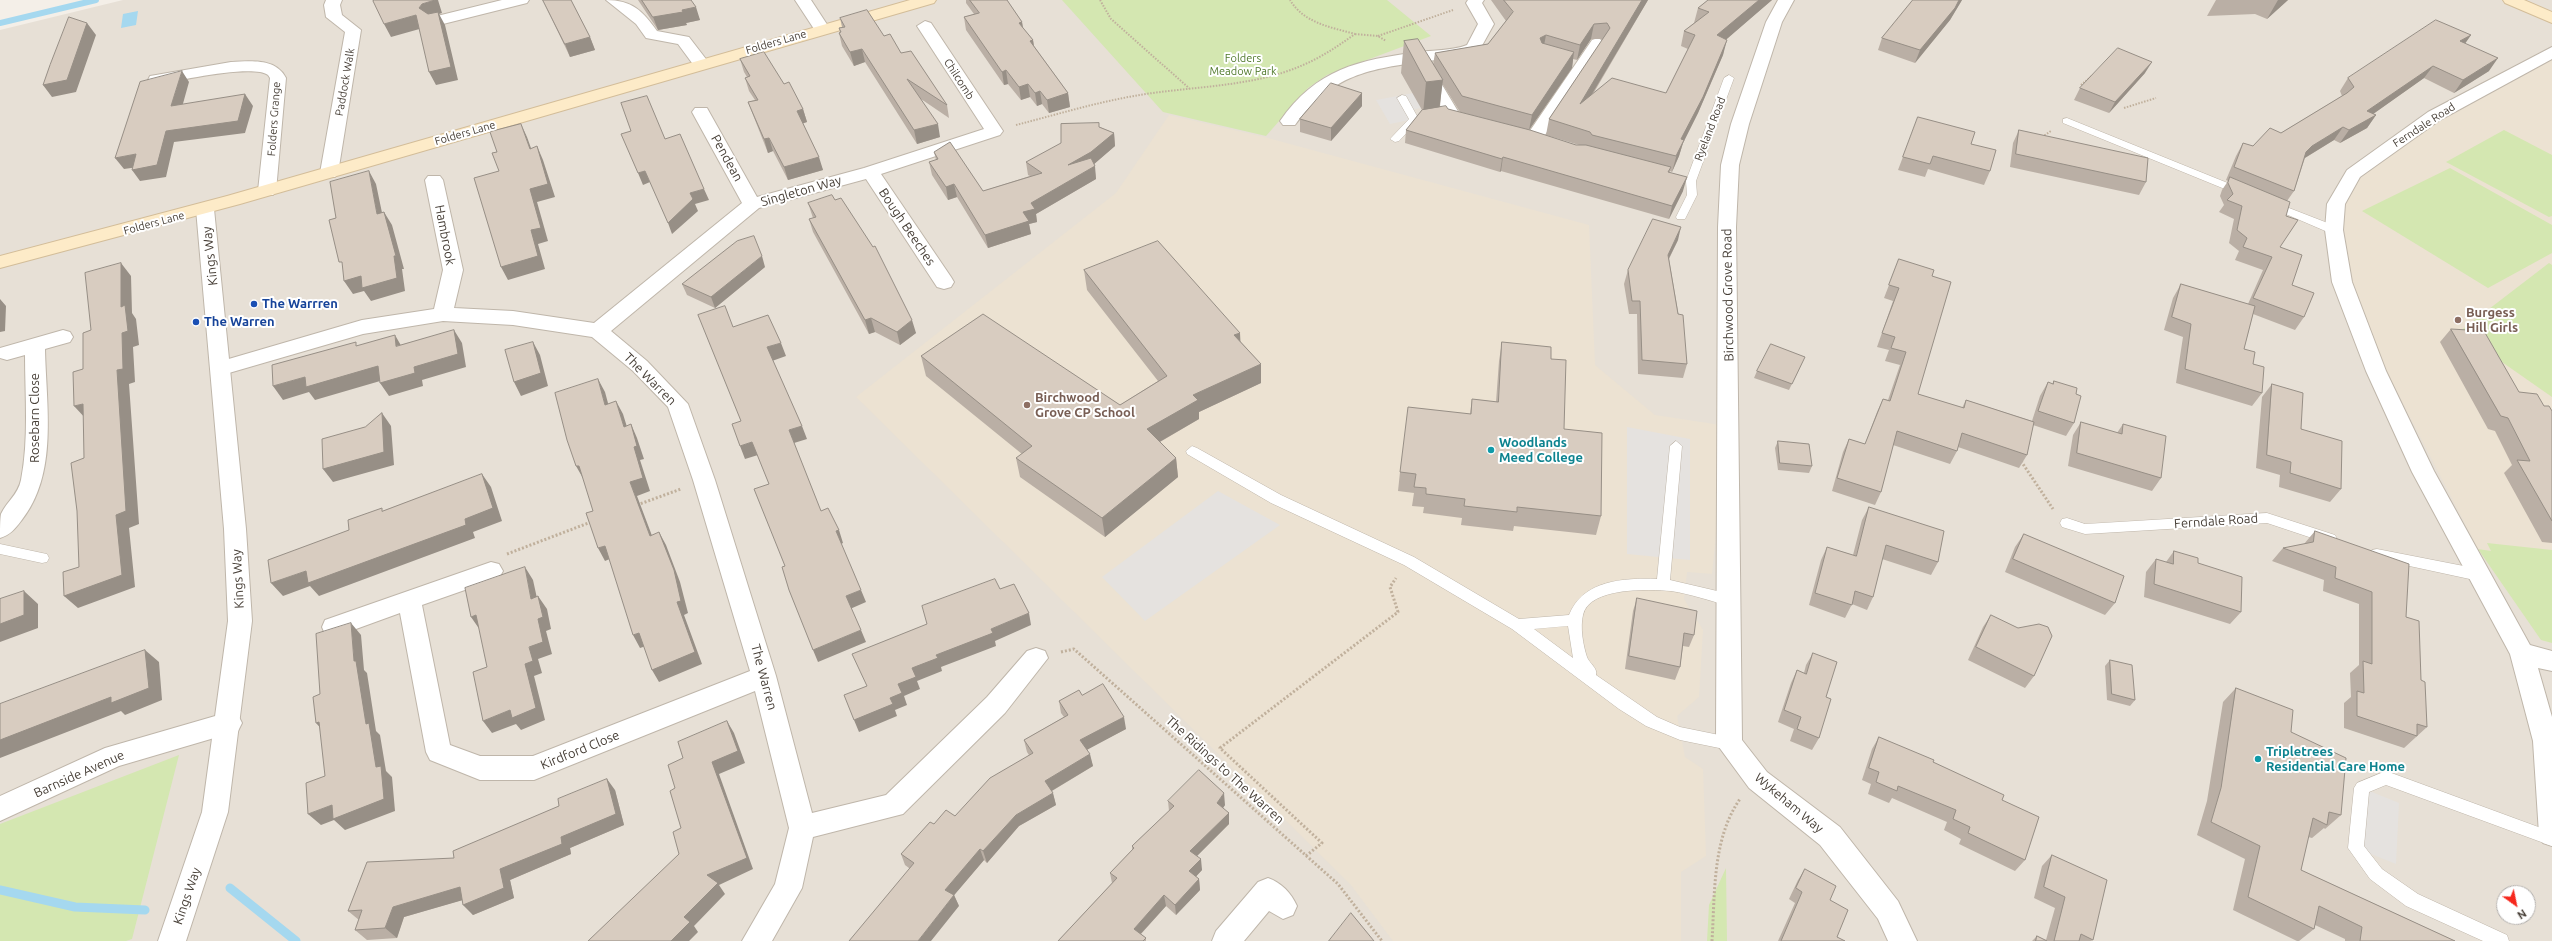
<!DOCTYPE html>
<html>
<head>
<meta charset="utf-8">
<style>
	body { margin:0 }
	#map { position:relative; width:2552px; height:941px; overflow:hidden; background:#f4efe8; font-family:Ubuntu,sans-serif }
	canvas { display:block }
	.north { position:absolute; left:2496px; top:885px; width:40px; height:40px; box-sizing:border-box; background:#fff; border:1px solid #b5b2af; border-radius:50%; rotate:147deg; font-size:11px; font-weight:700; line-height:16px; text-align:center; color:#473f37 }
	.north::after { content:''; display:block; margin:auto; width:14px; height:18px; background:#f6281d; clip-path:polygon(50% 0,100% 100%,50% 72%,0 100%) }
</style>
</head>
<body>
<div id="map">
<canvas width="2552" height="941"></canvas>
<div class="north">N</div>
</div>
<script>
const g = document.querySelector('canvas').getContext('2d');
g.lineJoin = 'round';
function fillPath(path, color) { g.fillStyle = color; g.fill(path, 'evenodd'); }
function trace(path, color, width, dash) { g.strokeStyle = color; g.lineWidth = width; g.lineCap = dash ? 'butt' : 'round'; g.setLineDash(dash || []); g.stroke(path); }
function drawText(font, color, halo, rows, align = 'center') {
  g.font = font + ' Ubuntu,sans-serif'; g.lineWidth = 4; g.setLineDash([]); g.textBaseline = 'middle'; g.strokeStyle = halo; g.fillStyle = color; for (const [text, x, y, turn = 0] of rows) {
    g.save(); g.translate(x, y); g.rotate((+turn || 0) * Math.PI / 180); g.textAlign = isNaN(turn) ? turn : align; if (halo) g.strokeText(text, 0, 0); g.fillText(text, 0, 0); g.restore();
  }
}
fillPath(new Path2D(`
	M123,0h2429v941h-2552v-911zM2504,893h24v24h-24z`), '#e7e0d6');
fillPath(new Path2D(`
	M2552,59v584l-11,-3 -63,-91 -101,-196 -26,-67 -13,-73 21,-36 52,-39 57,-36z
	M1169,115l95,22 325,88 6,140 60,50 72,11 -15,148 -25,-2 -3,27 19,31 -4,67 -22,19 8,41 18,12 3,87 -25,16v69h-288l-42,-56 -495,-488 260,-204z`), '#ece2d2');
fillPath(new Path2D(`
	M1062,0h325l44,36 -104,39 -19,13 -42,48 -103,-24z
	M2504,130l48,25v61l-3,1 -103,-55z
	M2450,168l102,57v28l-64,35 -126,-77z
	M2549,263l3,2v132l-93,-65z
	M2487,543l65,7v93l-11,-3 -63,-91 13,2z
	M179,755l-47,184 -6,2h-126v-117z
	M1726,868l1,73h-20l2,-36z`), '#d4e7b1');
fillPath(new Path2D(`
	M1424,91l9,15 -24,4 5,9 -24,5 -14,-24z
	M1627,427l63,12v121l-63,-6z
	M1218,491l62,34 -135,96 -43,-44z
	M2362,788l37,15 -3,61 -40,-16z`), '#e5e2df');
fillPath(new Path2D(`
	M138,11l-2,14 -15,3 2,-14z`), '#a5d8ef');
trace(new Path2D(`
	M0,23l96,-23`), '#a5d8ef', 6);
trace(new Path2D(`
	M230,888l66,53
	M0,890l75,17 70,3`), '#a5d8ef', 9);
const service = new Path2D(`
	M1729,75l5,3 -38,103 1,14 -12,24h-8l-1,-2 11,-22 -1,-14 38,-103z
	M1402,95l4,1 11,20 14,-2 5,3 -5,3 -14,2 -18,19 -4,1 -5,-3 19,-20 -12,-21z
	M2067,118l178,72 1,2 -1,2h-8l-174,-71v-4z
	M2271,201l67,26 2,3 -6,4 -4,-1 -63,-27v-4z
	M1676,441l6,5 -12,134 60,14 5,2 2,4 -2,4 -5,2c-20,-5 -39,-12 -59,-15 -22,-2 -82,-4 -88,24 -3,12 0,30 4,42 2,6 11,11 9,18l61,42 23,10 54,11 3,5 -3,5 -5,2 -49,-10 -34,-14 -27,-17 -107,-80 -108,-64 -133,-62 -84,-49 -1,-3 6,-5 5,2 84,47 133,62 105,62 50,-4c14,-35 54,-37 88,-36l13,-133zM1568,626l5,32 -39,-29z
	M2267,513l68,22 2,4 -2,4 -5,1 -63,-21 -182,11 -23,-7 -2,-4 2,-4 5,-1 18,6z
	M0,544l42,9 5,1 2,4 -2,4 -5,1 -42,-9z
	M2377,549l102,20 5,2 2,4 -2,4 -5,2 -102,-22 -5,-1 -2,-4 2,-4z
	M2386,771l166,61v14l-166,-61 -17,7 -5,54 18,23 36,25 89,41 2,6h-26l-77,-35 -36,-27 -22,-31 6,-60 3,-5z`);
const minor = new Path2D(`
	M326,0h16l-2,5 2,10 19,15 -23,143 -3,4h-12l-3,-4 25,-141 -19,-15 -2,-12z
	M502,0h27l-2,3 -92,23 -8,-5 2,-3z
	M606,0c26,0 37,11 51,31l32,6 20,26 -2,4h-12l-17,-23 -32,-6 -10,-14z
	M795,0h16l19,29 -2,3h-12z
	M1468,0h16l-2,3 12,21 -15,27c-16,7 -34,8 -51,10 -60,8 -95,13 -133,64h-12l-3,-4c36,-52 79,-61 138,-69 15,-2 34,-1 49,-7l11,-21 -12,-21z
	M1778,0h16l-12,22 -33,102 -10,41 -3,62 6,513 25,32 73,55 58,74 19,40h-29l-10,-22 -58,-74 -71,-57 -33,-45 2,-516 3,-62 10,-41 35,-102z
	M925,21l6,2 72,108 -3,4 -119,39 70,103 3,5 -3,5 -7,2 -7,-2 -71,-108 -107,29 -148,123 36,30 41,43 27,76 61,196 36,137 74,-18 101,-98 40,-46 9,-3 9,3 3,7 -43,55 -102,101 -90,23 -11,51 -30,53h-30l33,-57 14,-56 -34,-137 -221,89h-54l-50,-20 -4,-8 -26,-139 -66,24 -9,-3 -3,-7 3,-7 166,-58 8,2 4,7 -4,7 -77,27 28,140 30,11h53l217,-85 -57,-191 -25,-73 -35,-36 -41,-34 -79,-12 -70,-4 -80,13 -141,41 -7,-2 -3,-5 3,-5 147,-43 72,-11 9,-39 -18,-90 3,-4h12l3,4 20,90 -9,38 59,3 81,12 148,-120 -50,-91 3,-4h12l50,89 107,-29 120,-39 -67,-103z
	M1598,38l8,5 -63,95 -3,4h-12l-3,-4 67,-98z
	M2552,47v12l-112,61 -80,57 -15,27 -2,26 9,52 34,89 48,100 96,174 22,6v20l-14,-3 14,49v129l-9,-3 -4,-9 -6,-93 -23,-87 -98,-182 -46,-101 -34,-89 -7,-52 2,-26 20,-34 81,-58z
	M231,62c20,-1 45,-4 55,16l-10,113 -3,4h-12l-3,-4 12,-113 -2,-3c-16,-11 -91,6 -112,10l-6,-1 -2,-4 2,-4 6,-1z
	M1426,67l6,1 27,45 20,5 3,4 -3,4 -6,1 -26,-6 -29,-49z
	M63,330l7,2 3,5 -3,5 -25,7c1,56 14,125 -24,172 -6,8 -11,14 -21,17 0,-7 0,-19 1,-24 6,-13 17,-19 20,-34 8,-41 4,-84 4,-125l-18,5 -7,-2v-10z
	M229,712l9,3 4,8 -4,8 -119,35 -119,55v-25l105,-48z
	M1268,878c14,5 23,15 29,28l-4,9 -10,4 -14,-8 -25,30h-32l4,-10 42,-49z`);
const tertiary = new Path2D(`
	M205,203l7,2 2,4 32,320 6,92 -24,191 -42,129h-28l44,-129 26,-191 -4,-92 -28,-320 2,-4z`);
const secondary = new Path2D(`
	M910,0h26l-2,3 -694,201 -240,64v-12l227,-60z
	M2503,0h21l28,12v11l-47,-20z`);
trace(service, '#bfb6aa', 1);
trace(minor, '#bfb6aa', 2);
trace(tertiary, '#bfb6aa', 2);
trace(secondary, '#d3bd99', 2);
trace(new Path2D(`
	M1100,0l11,19 79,70
	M1355,34l23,2 8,5
	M1378,36l75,-26
	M2081,85l12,-10
	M2124,108l32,-10
	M1016,125c39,-10 78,-22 118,-29 54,-10 118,-8 169,-31 19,-8 35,-19 52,-31 -25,-7 -51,-11 -65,-34
	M2042,137l9,-6`), '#c0b09c', 2, [1.5, 1.5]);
trace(new Path2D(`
	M2021,461l32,48
	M637,505l44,-16
	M507,554l84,-32
	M1061,652l13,-3 264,235 44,57
	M1306,856l16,-13 -102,-95 178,-136 -8,-25 6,-9
	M1712,941c3,-47 0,-102 28,-142`), '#c0b09c', 3, [2, 2]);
fillPath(service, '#fff');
fillPath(minor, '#fff');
fillPath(tertiary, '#fff');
fillPath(secondary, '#fdebc8');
fillPath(new Path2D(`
	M543,0h28l19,37 5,13 -25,7z
	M638,0h53l9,20 -14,3 1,2 -29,5z
	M966,0h41l15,22 1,6 10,12 1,6 34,47 2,14 -21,6 -7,-9 -5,2 -7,-9 -9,3 -13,-16 -4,1 -38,-55 -2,-13 10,-3 -8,-11z
	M1491,0h157l-55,94 73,-1 22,-44 -7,-3 3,-15 10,-8 4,-15 10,-8h64l-46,39 -3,16 -25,58 -15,30 -4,13 -7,16 -2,-1v2l13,18 -14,28 -168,-48 -1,1 -95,-29 1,-13 16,-20 -21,-37 3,-32 29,24 2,-12 53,-9 18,-23zM1591,39h12l-54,80 -3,16 33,10h-3l-47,-15 43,-62 1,-9 4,1zM1442,83l18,29 54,14 -74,-19z
	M1913,0h49l-12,20 -35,43 -37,-13 4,-12z
	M2216,0h72l-21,19 -12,-5 -48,2z
	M840,18l44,18 17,17 46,52 2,13 -28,-19 19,38 -23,7 -52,-82 -11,4 -12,-20 -3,-13 1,-1 -1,-4 3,-1z
	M2471,35l-6,8 24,28 -35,22 -30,-15 -51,36 3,1 -9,13 -27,15 -6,-3 -29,18 -11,33 -7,10 -1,15 -6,31 12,38 12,32 -9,13 -42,-16 -9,35 9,15 9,29 -10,13 -76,-23 7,-46 -19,-7 9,-32 8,-14 67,20 15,-34 -28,-10 4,-9 -10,-8 5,-24 -15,-7 5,-7 -4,-9 2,-6 6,-9 -2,-1 10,-24 7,-13 10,3 28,-13 61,-37 -2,-5 8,-13z
	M740,59l44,25 19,25 4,13 -4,1 20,47 -35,10 -15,-29 -5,2 -15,-38 -5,-13 7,-2 -6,-9 -4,-13 2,-1 -3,-5z
	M2145,73l-36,40 -35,-13 6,-12z
	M1362,93v13l-31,35 -31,-9v-13z
	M1918,117l53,27 19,27 -6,14 -56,-16 -3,8 -27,-7z
	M1100,127l14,6 1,13 -21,18 2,15 -60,35 1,8 -8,2 2,10 -43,14 -31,-51 -9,3 -16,-25 -3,-13 7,-2 -2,-8 49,39 47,-15 -2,-1 -2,-13z
	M2019,130l127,52 -7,13 -129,-28 3,-24z
	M808,203l108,130 -16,12 -25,-13 -6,2 -56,-102 -4,-13 4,-1z
	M1678,240l-9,19 18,105 -4,14 -45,-4 -1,-60h-8l-5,-30 4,-14z
	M1899,259l33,17 -14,118 44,14 4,-8 66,21 8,-25 8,-14 4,2 2,-3 22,13 -2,29 -8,13 -33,-11 -6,30 -8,13 -61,-21 -1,4 -7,13 -57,-19 -12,47 -6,13 -43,-14 11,-39 6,-13 16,5 12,-32 6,-13 5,1 12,-35 -15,-4 4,-11 -12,-3 16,-46 -9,-3z
	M765,267l-50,41 -28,-13 -5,-11z
	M1084,270l156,63v8l21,23v19l-62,29v7l-39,23 16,16 2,19 -73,60 -85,-60 -4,-19 6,-4 -96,-78 -5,-20 199,49 38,-24 -71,-91z
	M2451,329l68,63 25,14 8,5v132l-10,-1 -38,-69 8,-8 -17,-34 -7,-2 -48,-87z
	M1502,342l49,17 13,70 37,87 -5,19 -82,-9 -1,5 -52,-6 1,-7 -39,-5 1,-6 -12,-1 2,-13 -16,-2 2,-19 70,-58 2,-15 24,3 3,-41z
	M1802,363l-13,27 -35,-12 3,-7z
	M2272,384l69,105 -11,13 -51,-15 1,-12 -24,-7 6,-71z
	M2081,422l36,11 6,-9 38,54 -9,13 -84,-25 5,-31z
	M1778,441l34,25 -3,7 -31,-3 -3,-22z
	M1869,507l69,55 -7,13 -49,-16 -9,38 -6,13 -15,-6 -7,14 -36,-13 12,-45 6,-13 26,8 9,-35z
	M2315,531l91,86 15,63 6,47 -23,21 -60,-20v-25l7,-6 -1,-24 9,-8v-61l-36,-13 1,-11 -52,-19 11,-13 21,-4z
	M2024,534l91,69 -10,12 -100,-43 10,-25z
	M2174,551l24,12 43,49 -11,12 -86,-27 2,-25 10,-13 10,3z
	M1637,598l57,37 -5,12 -6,-1 -3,21 -5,13 -50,-11 8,-58z
	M1991,615l43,61 -9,12 -57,-28 15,-33z
	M1813,653l13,44 -7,41 -7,12 -22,-9 4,-12 -16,-7 13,-39 6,-13 7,3 2,-8z
	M2110,660l25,40 -5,6 -23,-6 -2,-34z
	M2236,688l55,44 50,83 -16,14 -1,-1 -12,10 -4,-1 -7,33 154,71h-110v-2l-30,-14 -1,4 -15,12h-2l-64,-31 12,-51 -48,-24 10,-34 16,-99z
	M1082,695l44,34 -39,20 6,17 -41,25 4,14 -37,21 -32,37 -3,-3 -30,35 5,11 -54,-41 -4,-11 33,-30 21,-8 74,-61 -2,-3 -3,-12 40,-23 -3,-4 -2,-12z
	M1879,737l54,25 69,38 23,60 -10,11 -56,-27 2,-5 -17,-9 3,-8 -55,-24 -3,5 -21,-9 3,-10 -9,-4 10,-31z
	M615,790l9,35 -54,23 1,6 -61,26 4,18 -41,17 -11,-15 -58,17 -7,21 -30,2 -12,-10 4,-10 -11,-9 106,-53z
	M1168,801l57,4 -2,3 6,16 -32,32 5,14 -6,6 3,3 1,11 -24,25 -10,-9 -25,28 5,4v3h-88l54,-58 -2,-10 22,-23v-4l37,-35z
	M2052,855l41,85 -2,1h-59l5,-5 9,4 9,-32 -21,-10 8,-32z
	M1805,869l25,31 7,37 8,4h-67l17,-38 -6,-4 9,-19z`), '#baafa5');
fillPath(new Path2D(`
	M435,0h3l4,13 -3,1 6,11 13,55 -22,5 -7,-13 -10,-64 3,-4z
	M1642,0h6l-71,119 3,-15z
	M1759,0h13l-59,51 4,-16z
	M1959,0h3l-12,20 -35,43 5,-13z
	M2278,0h10l-21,19z
	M696,7l4,13 -14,3 1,2 -29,5 -5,-13z
	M416,15l7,13 -32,9 -7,-13z
	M1022,22l2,13 -5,-12z
	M87,23l9,12 -20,57 -24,5 -9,-12z
	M1594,24l-3,15 -14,21 3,-15z
	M1546,35l-3,16 -3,-13z
	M2471,35l-9,13 -2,-7z
	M590,37l5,13 -25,7 -5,-13z
	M1033,40l2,14 -5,-13z
	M1727,40l-4,15 -25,58 -15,30 -4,13 -7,16 9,-33z
	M862,49l3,13 -11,4 -4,-14z
	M1574,52l-2,16 -43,62 3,-15z
	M2498,58l-9,13 -35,22 9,-13z
	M2152,62l-7,11 -36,40 6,-11z
	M2433,66l-9,12 -65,46 8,-13z
	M1006,70l2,14 -4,1 -2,-13z
	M182,71l7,11 -10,36 -8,-12z
	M1443,80l-4,31 -16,3 3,-32z
	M1028,84l2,13 -9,3 -2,-13z
	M1040,91l2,13 -5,2 -2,-13z
	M1068,93l2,14 -21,6 -2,-13z
	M1362,93v13l-31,35v-13z
	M245,94l8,12 -8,27 -71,9 -8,35 -26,4 -8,-11 34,-39z
	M803,109l4,13 -6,2 -4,-13z
	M2376,115l-9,13 -27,15 9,-13z
	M521,124l6,13 9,25 -6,-13z
	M938,124l2,13 -23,7 -3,-14z
	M2343,127l-9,13 -31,19 3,-7 6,-6z
	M1114,133l1,13 -22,19h-25z
	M769,138l4,13 -5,2 -4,-14z
	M537,146l6,14 12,37 -18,5 11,39 -10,3 7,25 -37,11 -7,-13 30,-37 -1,-41z
	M136,154l9,12 -21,3 -9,-11z
	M819,157l4,13 -35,10 -4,-13z
	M1503,157l-2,14 -1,1 2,-13z
	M1095,166l1,13 -60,35 1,8 -8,2 2,10 -43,14 -3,-13 38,-23 8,-9z
	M369,171l7,13 9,43 -8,-13z
	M645,171l5,11 -7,3 -5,-12z
	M1687,177l-4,14 -14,28 3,-13z
	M954,184l3,13 -9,3 -2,-13z
	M704,189l5,11 -14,4 3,7 -26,23 -4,-11 22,-30z
	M384,212l8,13 12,44h-2l3,22 -34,10 -7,-10 -11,3 -9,-13z
	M1681,227l-3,13 -14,28 4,-13z
	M762,256l3,11 -50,41 -4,-11z
	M121,263l10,13 1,37 4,6 3,26 -6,2 2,35 -6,2 10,140 -10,4 6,59 -57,21 -14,-12 52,-81 1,-145 4,-63z
	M0,299l6,7 -1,25 -5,1z
	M871,318l4,14 -6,2 -4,-14z
	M912,320l4,13 -16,12 -3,-13z
	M454,330l8,13 4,24 -44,13 1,6 -34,10 -9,-13 34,-16z
	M1240,333l1,19 -7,-17z
	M395,335l8,14 -7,-3z
	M533,342l7,13 8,31 -27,10 -7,-14z
	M781,343l5,13 -14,5 -5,-14z
	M1261,364v19l-62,29v7l-50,29 -2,-19 46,-34z
	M378,366l9,13 -72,21 -6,-8 -26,8 -10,-14 32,-9z
	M598,379l7,13 7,26 -7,-13z
	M616,401l7,13 8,26 -7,-13z
	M83,404l4,16 -13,-14z
	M382,413l9,13 3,39 -61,17 -10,-13z
	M631,424l6,14 7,21 -4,1 10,31 -13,5 20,53 -7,-13 -20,-54 4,-35z
	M802,426l5,13 -13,4 -5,-13z
	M752,442l6,13 -13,4 -5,-13z
	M1176,458l2,19 -73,60 -3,-19z
	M576,466h3l5,14z
	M482,474l9,13 11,34 -29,11 2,6 -156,58 -9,-10 -27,10 -12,-13 35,-12 159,-52z
	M839,530l4,13 -2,1 -5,-13z
	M659,532l7,13 14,37 8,31 -4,2 18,49 -43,18 -7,-12z
	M605,546l7,12 -7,3 -7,-13z
	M525,567l8,13 7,32 -9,-13z
	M861,590l5,12 -16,7 -4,-13z
	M24,591l14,13v24l-38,14v-18z
	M538,596l9,13 4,20 -5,2 6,23 -14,5 4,14 -8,3 11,44 -24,10 -5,-6 -24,9 -9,-12 27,-11 15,-46 13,-45z
	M1029,613l2,12 -36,16 1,5 -55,21 1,4 -25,10 3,8 -16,7 3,9 -12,5 2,6 -38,16 -5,-12 36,-22 8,-14 14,-16 24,-13 55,-26z
	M476,615l4,15 -9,-13z
	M351,623l10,12 3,35 3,3 9,58 4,4 6,36 6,6 3,34 -50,19 -11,-10 -13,5 -13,-11 24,-9 44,-38 -10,-43 -12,-63z
	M861,630l5,12 -48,20 -5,-12z
	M639,633l7,13 -6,2 -7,-13z
	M145,650l14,12 3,38 -37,15 -4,-4 -121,47v-18z
	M1124,717l2,12 -43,23 -3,-12z
	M727,721l7,12 11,30 -26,11 34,95 -34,16 6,9 -31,32 4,6 -9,9h-18l36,-66 5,-113z
	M319,722l8,13 -11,-12z
	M1090,754l3,12 -45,27 -3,-12z
	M607,779l8,11 9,35 -54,23 1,6 -61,26 4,18 -41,17 -10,-10 37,-36 61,-32z
	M1053,793l3,12 -37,21 -32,37 -4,-12 33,-36z
	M1224,793l1,12 -7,10 -1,-12z
	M1229,813v11l-38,38 -1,-11z
	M980,849l4,11 -34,40 -5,-10z
	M1201,859l1,11 -11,12 -2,-11z
	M1199,879l1,11 -24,25 -1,-10z
	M460,887l10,11 -66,19 -7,21 -12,-10 8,-21z
	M954,895l5,11 -28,35h-13z
	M1164,895l2,11 -30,33 -2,-10z`), '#978f86');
const building = new Path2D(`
	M375,0h60l-13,4 -3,4 9,6 10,-2 13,55 -22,5 -13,-57 -32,9 -11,-23z
	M543,0h28l19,37 -25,7z
	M642,0h49l5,7 -14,3 1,2 -30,5z
	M970,0h37l15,22 -3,1 14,17 -3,1 38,52 -21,7 -7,-9 -5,2 -7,-9 -9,3 -13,-17 -4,2 -38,-55 15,-4z
	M1504,0h138l-62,104 32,-26 54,15 29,-58 -11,-4 25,-19 -11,-4 10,-8h51l-42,35 10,5 -24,57 -22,42 3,1 -8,16 -84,-21 -2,-3 -41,-13 61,-91 -3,-5 -13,1 -14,21 -34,-10 -6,3 2,5 32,9 -42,63 -70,-19 -27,-43 53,-9 25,-32z
	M1913,0h46l-4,8 -35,42 -38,-12z
	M867,10l17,26 6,-2 11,19 10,-2 36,54 -40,-26 31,45 -24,6 -52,-81 -12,3 -11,-19 2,-1 -2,-4 6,-1 -5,-9z
	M69,17l18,6 -20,57 -24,5 7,-20z
	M2436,20l35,15 -11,6 38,17 -35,22 -30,-14 -66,45 9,4 -27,15 -6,-3 -31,19 -6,6 -12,39 -60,-24 9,-24 10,3 17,-18 11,5 66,-40 7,-6 -6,-9z
	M1418,39l25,41 -17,2 -22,-41z
	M2118,48l34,14 -37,40 -35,-14z
	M764,52l20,32 5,-2 14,27 -6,2 22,46 -35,10 -15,-29 -5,1 -16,-37 10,-2 -13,-22 5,-2 -10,-17z
	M182,71l-11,35 74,-12 -7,27 -72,10 -9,34 -25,5 4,-16 -21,4 25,-76z
	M1331,83l31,10 -31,35 -31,-9z
	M647,96l18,43 15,-5 24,55 -14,4 3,6 -25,24 -23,-52 -7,2 -17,-39 10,-3 -10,-28z
	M1446,106l2,3 82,21 46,15h10l85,22 -3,5 19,5 -15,29 -169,-49 -1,2 -96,-29 16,-20z
	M1918,117l57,15 -4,12 25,6 -6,21 -57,-15 -3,8 -27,-7z
	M1099,123v4l15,6 -23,19 -23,13 23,-7 4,8 -64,37 4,6 -12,3 6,9 -44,14 -31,-51 -8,3 -17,-25 9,-3 -4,-7 16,-10 33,49 59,-18 -16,-11 35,-19v-19z
	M521,124l9,25 7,-3 11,38 -18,5 11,39 -10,2 7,26 -37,11 -27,-89 25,-7 -7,-18 5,-1 -7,-20z
	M2019,130l129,28 -2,24 -130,-28z
	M369,171l8,43 7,-2 12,44h-2l3,22 -35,10 -1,-12 -17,5 -2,-19h-3l-10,-42 7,-2 -6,-36z
	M2230,177l60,25 -4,14 12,4 -18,27 22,8 -10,30 22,8 -10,24 -51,-19 19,-41 -29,-10 4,-9 -10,-8 5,-24 -15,-6 6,-6 -5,-11z
	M832,195l3,5 6,-2 32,49 2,-1 37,74 -15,12 -26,-14 -6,2 -56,-101 7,-2 -8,-14z
	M1653,219l28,8 -13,28 10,59 5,1 4,49 -45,-4 -2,-59h-8l-4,-31z
	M754,236l8,20 -51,41 -29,-13 55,-43z
	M1158,241l82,92 -6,2 27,29 -68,31 5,5 -51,29 29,29 -74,60 -86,-60 16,-12 -111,-90 62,-42 137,91 47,-29 -83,-106z
	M1899,259l35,11 -2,6 19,6 -33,112 46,14 2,-8 68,22 -7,33 -65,-22 -5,18 -60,-20 -16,61 -44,-14 12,-39 16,5 18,-45 7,2 16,-49 -15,-4 4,-11 -13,-4 17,-45 -10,-3z
	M121,263v44l4,-2 3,26 -6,2 1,36 -6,1 9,141 -10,4 6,60 -58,21 -1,-24 16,-5 -2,-56 -6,-48 13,-5 -1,-54 -9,2 -1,-34 10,-3v-36l8,-3 -6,-57z
	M2181,284l74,22 -11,43 11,3 -2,12 11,3 -2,26 -77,-24 6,-45 -19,-7z
	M725,306l8,21 35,-12 13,28 -14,4 35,79 -13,4 32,81 7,-3 11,22 -3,1 25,59 -15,6 15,34 -48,20 -24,-60 -7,-23 3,-1 -31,-77 15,-5 -17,-42 -12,4 -8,-22 9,-3 -43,-106z
	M2451,329l33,2 35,61 18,2 7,12h5l3,5v110l-35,-61 13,1 -22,-43 -7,-2z
	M454,330l4,24 -44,13 1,6 -35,10 -2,-17 -72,21 -1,-10 -32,9 -1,-21 84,-23v4l39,-11 1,11z
	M533,342l8,31 -27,9 -9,-32z
	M1502,342l49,5v12l15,1 -2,69 38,4 -1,83 -84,-9v5l-53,-6 1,-7 -39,-5v-6l-12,-1 2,-13 -16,-2 8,-65 63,7 1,-15 26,3z
	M1771,344l34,13 -13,27 -35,-13z
	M598,379l7,26 11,-4 8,26 7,-3 6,22 -3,1 9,31 -13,4 20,54 9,-4 15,38 7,31 -4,1 18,50 -43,18 -13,-37 -6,2 -28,-89 -7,2 -12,-35 7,-2 -14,-45h-3l-9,-26 -12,-47z
	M2054,381l23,7 -1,6 5,2 -7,27 -36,-12 10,-29 5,2z
	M2272,384l31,9 -2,36 41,12 -1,48 -51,-16 1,-11 -24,-7z
	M382,413l2,39 -61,17 -1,-30 43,-12z
	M2081,422l41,12 1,-10 43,12 -5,42 -84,-25z
	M1778,441l31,3 3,22 -32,-3z
	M482,474l11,34 -28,11 1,6 -158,58 -2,-12 -35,12 -3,-23 81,-30 -1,-10 34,-12v3z
	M1869,507l75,24 -6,31 -52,-17 -13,52 -18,-6 -3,14 -37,-12 12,-46 29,9z
	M2315,531l94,33 -3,53 13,4 2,59 4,2 2,45 -10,-3v12l-60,-20v-25l7,2 -1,-32 9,3v-72l-37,-14 1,-11 -53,-19 30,-6z
	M2024,534l100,42 -9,27 -102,-44z
	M2174,551l24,7v5l44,14 -1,35 -87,-28 2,-25 17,5z
	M525,567l6,32 7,-3 5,21 -5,2 5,23 -14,5 4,14 -8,3 11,44 -24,10 -2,-8 -27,11 -10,-49 14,-5 -11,-52 -5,2 -6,-29z
	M995,579l5,10 14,-5 15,29 -38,16 2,4 -57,22 2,3 -26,10 4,9 -18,7 4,9 -12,5 3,6 -39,16 -10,-25 23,-9 -15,-32 75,-30 -5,-18z
	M24,591v24l-24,9v-25z
	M1637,598l60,13 -3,24 -10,-2 -4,34 -51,-11z
	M1991,615l27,13 21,-4 9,3 4,9 -18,40 -58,-29z
	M351,623l3,38h2l10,63 3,-1 7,44 5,-1 3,33 -51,20 -1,-14 -24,9 -2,-31 19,-7 -6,-54 -3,1 -3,-26 7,-3 -4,-60z
	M145,650l4,38 -38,15v-6l-111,43v-36z
	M1813,653l24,9 -11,35 5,2 -12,39 -22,-9 4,-12 -17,-7 13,-40 9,4z
	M2110,660l22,5 3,35 -23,-6z
	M1103,684l21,33 -44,23 10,14 -45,27 8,12 -37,22 -33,36 -3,-2 -35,41 9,5 -36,46h-69l65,-78 -13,-9 29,-32 4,2 12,-14 9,6 35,-38 43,-25 -9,-13 44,-25 -9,-14 20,-11 3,5z
	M2236,688l57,22 -2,22 55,26 -5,57 -12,-3 -2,13 -14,-7 -12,52 154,71h-95l2,-14 -43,-21 -5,23 -66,-32 12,-51 -49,-24 10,-34z
	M727,721l11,30 -26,11 35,96 -40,17 11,8 -34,34 6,5 -19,19h-83l91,-87 -6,-22 8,-4 -11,-37 5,-3 -7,-23 15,-7 -5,-16z
	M1879,737l55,23 -1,2 71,33 -2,5 37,17 -14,43 -57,-27 2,-6 -17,-8 3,-9 -58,-24 -1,5 -21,-9 3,-10 -10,-4z
	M1199,770l25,23 -7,10 12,10 -39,38 11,8 -12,12 10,8 -24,26 -11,-10 -30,34 12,9 -3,3h-85l59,-63 -7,-5 24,-25 -2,-2 42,-40 -6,-5z
	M607,779l9,35 -55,23 1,7 -62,25 4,19 -41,17 -3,-18 -67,20 -8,21 -30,2 7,-20 -14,1 19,-49 87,-4 -1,-7 106,-45 -1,-7z
	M2052,855l55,25 -14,60 -12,-6 -2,7h-25l11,-44 -21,-10z
	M1805,869l31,17 -6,14 18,10 -11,27 8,4h-64l21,-49 -6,-4z
	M1351,913l23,28h-45z
	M2037,936l10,5h-11z`);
fillPath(building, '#d8ccc0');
trace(building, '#978f86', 1);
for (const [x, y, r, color] of [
	[254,304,4,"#1a4fb4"],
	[2458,320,4,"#8d6e63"],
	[196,322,4,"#1a4fb4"],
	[1027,405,4,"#8d6e63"],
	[1491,450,4,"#0f9aa8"],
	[2258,759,4,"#0f9aa8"]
]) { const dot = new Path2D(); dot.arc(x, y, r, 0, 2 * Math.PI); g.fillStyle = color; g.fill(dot); trace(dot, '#fff', 1.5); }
drawText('11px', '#473f37', '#fff', [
	["Folders Lane",776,42,-16],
	["Chilcomb",959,79,57],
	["Paddock Walk",345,82,-80],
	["Folders Grange",274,119,-86],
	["Ferndale Road",2424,125,-33],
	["Ryeland Road",1710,129,-69],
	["Folders Lane",465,133,-16],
	["Folders Lane",154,223,-15]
]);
drawText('11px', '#4f782b', '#fff', [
	["Folders",1243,58],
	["Meadow Park",1243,71]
]);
drawText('13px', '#473f37', '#fff', [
	["Pendean",727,158,61],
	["Singleton Way",801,191,-16],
	["Bough Beeches",907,227,56],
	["Hambrook",445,235,79],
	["Kings Way",210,256,-96],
	["Birchwood Grove Road",1728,295,-91],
	["The Warren",650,379,45],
	["Rosebarn Close",35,418,-90],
	["Ferndale Road",2216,521,-4],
	["Kings Way",238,579,-93],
	["The Warren",764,677,75],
	["Kirdford Close",580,750,-22],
	["The Ridings to The Warren",1225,770,42],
	["Barnside Avenue",79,774,-24],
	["Wykeham Way",1789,803,40],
	["Kings Way",187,896,-71]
]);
drawText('bold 13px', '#164399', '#fff', [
	["The Warrren",262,304],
	["The Warren",204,322]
], 'left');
drawText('bold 13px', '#785e54', '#fff', [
	["Burgess",2466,313],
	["Hill Girls",2466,328],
	["Birchwood",1035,398],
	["Grove CP School",1035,413]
], 'left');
drawText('bold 13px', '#0d838f', '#fff', [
	["Woodlands",1499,443],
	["Meed College",1499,458],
	["Tripletrees",2266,752],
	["Residential Care Home",2266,767]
], 'left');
</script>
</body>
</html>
